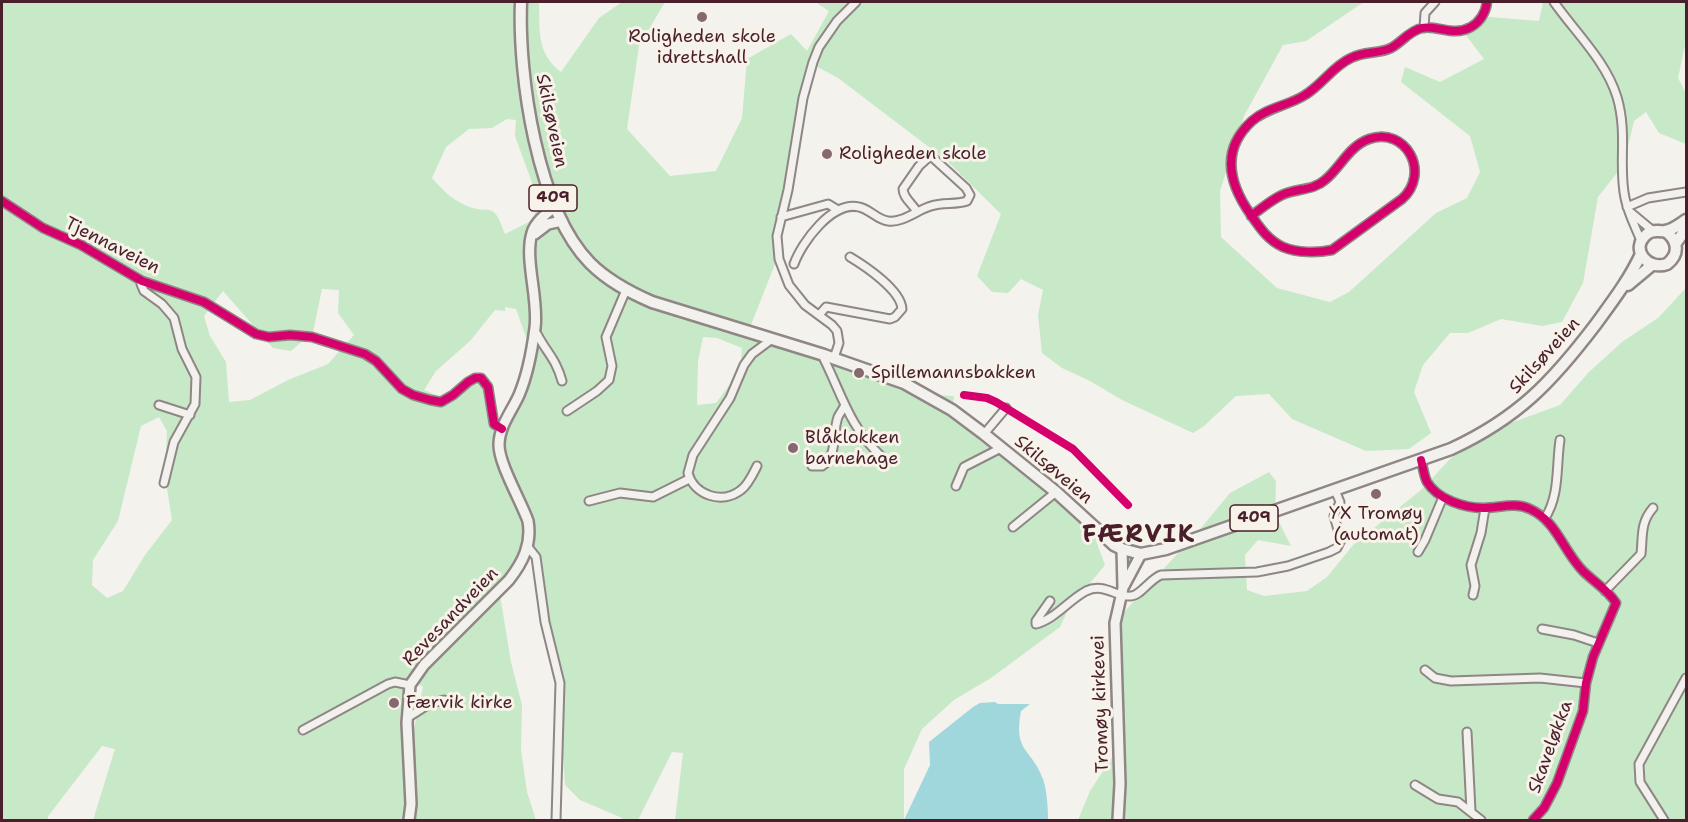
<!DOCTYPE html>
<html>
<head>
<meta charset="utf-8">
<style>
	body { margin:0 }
	#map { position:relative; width:1688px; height:822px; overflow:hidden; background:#f4f2ec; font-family:"Shantell Sans",sans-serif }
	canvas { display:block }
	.frame { position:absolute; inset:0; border:3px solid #4a1f2b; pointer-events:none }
</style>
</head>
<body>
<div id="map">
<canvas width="1688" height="822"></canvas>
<div class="frame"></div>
</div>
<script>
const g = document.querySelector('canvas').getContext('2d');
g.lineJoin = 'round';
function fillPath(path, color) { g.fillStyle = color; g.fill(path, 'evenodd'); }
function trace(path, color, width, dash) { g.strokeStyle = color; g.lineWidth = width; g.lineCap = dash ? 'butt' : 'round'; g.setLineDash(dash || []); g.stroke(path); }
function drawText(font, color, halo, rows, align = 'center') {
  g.font = font + ' "Shantell Sans",sans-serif'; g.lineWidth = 6; g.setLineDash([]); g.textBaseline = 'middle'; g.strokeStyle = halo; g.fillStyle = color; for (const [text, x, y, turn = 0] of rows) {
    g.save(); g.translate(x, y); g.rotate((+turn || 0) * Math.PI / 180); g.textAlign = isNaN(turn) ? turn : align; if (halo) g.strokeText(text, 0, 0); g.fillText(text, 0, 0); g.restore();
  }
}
fillPath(new Path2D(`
	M2,2h537c1,28 -3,51 22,70l38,-54 23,-16h43l-26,44 -12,83 43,47 46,-5 26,-53 5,-59 44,-25 16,17 22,-40 -14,-9h549l-58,39 -23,4 -39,71 -24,75 1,46 56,51 53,14 19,-10 87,-79 31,-15 13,-26 -10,-36 -69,-54 4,-15 35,15 44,-23 -19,-25 24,-17 50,4 4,-19h143v39l-8,37 8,15v51l-27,-11 -13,-21 -12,9 -10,43 -26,33 -15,86 -21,39 -20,4 -41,-7 -33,14h-18l-27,32 -9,27 17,41 -22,16 -43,2 -74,-32 -23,-25 -33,2 -32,30 -11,7 -71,-33 -32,-19 -28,-13 -20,-15 -4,-38 5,-25 -22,-11 -13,14 -16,-1 -15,-16 24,-62 -55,-54 -108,-82 -28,-15 -30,156 -3,40 -28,71 181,65 24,1 -1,7 12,18 101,83 29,34 10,27 -37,45 -8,17 -69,51 -37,22 -32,29 -18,40v51h-229l8,-67 -11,-1 -34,68h-13l-5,-3 -40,-17 -15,-15 -9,-130 -23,-105 -33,45 11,67 11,43 -1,45 6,42 9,28h-443l22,-71 -13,-3 -53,69 -2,5h-45zM507,119l9,1 -1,16 23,63 -4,17 -5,6 -24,12c-13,-37 -14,-17 -40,-29 -14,-6 -23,-16 -33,-27l14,-31 23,-18 23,-1zM322,289l17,1 -1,23 16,22 -26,29 -40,16 -38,20 -21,2 -3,-40 -16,-26 -6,-20 19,-25 50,57 18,3 22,-19zM505,307l11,2 11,31 -5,43 -22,41 -13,-41 -9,-8 -39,21 -15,-6 12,-19 34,-30 25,-31 10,1zM703,337l14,1 25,10 -2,23 -24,32 -19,2 1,-44zM159,417l8,14 -2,45 7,44 -27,35 -22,36 -16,7 -15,-13 1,-25 25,-39 23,-95zM423,664l-1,9 -5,10 6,4 -16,74 -3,2 6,-22 -8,-13 3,-29z
	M1686,288v532h-608l12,-29 23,-35 5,-43 -5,-89 88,-96 29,-35 39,-21 7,9 -1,33 16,32 -33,-6 -13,15 2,35 17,6 43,-5 20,-14 27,-33 67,-54 30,-32 35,-26 74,-27 29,-33 33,-30 36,-24z`), '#c7e9c8');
fillPath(new Path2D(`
	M995,702l3,2h32l-9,7c-8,42 11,37 22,68 4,12 5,29 5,41h-144l26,-55 -1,-23 44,-35 7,-4z`), '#a0d7dd');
const minor = new Path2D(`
	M1554,2c21,30 52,59 63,95 11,37 1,68 8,101 3,15 10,28 16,43
	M1424,28l1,-15 10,-11
	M2,201l41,27 38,17 61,36 62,21 52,32 13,3 21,-2 22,2 53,17 11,7 26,28 11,6 17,5 11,2 12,-7 15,-13 7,-4h6l7,9 6,37 8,5
	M1627,207l21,-9 38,-6
	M1629,211l24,20
	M1251,216c10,-7 20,-16 31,-21 14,-7 31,-4 43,-15 15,-12 24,-34 44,-41 37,-13 62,34 33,60l-70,51c-15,3 -35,3 -49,-3 -15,-7 -23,-19 -32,-32 -22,-31 -31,-65 1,-94 16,-14 36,-15 53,-26 17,-10 28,-29 46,-37 13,-7 28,-4 40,-10 11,-6 18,-17 31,-20 17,-3 31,9 49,-1 9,-5 15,-15 16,-25
	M781,217l47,-13 10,6
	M794,264c8,-22 38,-63 65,-57 11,2 18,13 29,14 15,2 29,-11 43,-15 12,-4 25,-1 36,-5l3,-6 -4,-7 -34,-31h-3l-10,9 -16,23c0,9 10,15 14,23
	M142,281l-1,3 3,7 18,13 12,14 8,31 14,28 -1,27 -21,38 -10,41
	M819,315l7,-8 64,12 5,-2 7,-8c-1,-19 -37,-43 -52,-52
	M535,333l2,1c10,19 19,25 25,47
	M824,355v4c18,36 26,69 57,97
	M834,358l5,-15 -2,-12 -5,-6 -27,-20 -16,-20 -10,-26 -2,-23 11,-46 15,-92 10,-36 6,-15 18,-26 19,-19
	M159,405l31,10
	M567,411l30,-20 12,-11 3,-14 -6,-29 20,-47
	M984,434l22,-26
	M1421,460c2,7 3,16 6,22 11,18 38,26 57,26 15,0 31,-6 46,1 27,12 33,42 53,62 11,11 25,19 33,32l-23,54 -7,26 -3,28 -26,72 -13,25 -11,12
	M757,466c-4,8 -9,19 -16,24 -19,15 -47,5 -53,-17l5,-18 37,-57 14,-33 8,-11 20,-15
	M812,466h10c16,-10 10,-32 16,-49 2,-4 5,-8 7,-12
	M956,486l8,-19 37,-19
	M589,501l31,-8 33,4 36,-18
	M1545,518c15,-23 11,-52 15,-78
	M1013,527l43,-35
	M528,547l8,10 9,65 15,61 -4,137
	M1418,552l7,-12 18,-43
	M1605,591l36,-37c2,-18 -1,-31 12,-46
	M1473,595l2,-9 -4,-21 10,-32 4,-25
	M1050,601l-14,20v3c19,-5 33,-24 50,-33 18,-9 31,7 45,5 9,0 19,-17 30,-21l96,-3 31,-6 41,-14 8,-4 4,-8 -7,-24 6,-14 -5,-12
	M1542,629l32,6 24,8
	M1425,670l10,8 16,3 89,-3 46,5
	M407,718l22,-14 15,-4
	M303,730l85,-46 7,-2 15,3
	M1467,732l4,79
	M1415,785l23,14 20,3 23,18
	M1664,820l-24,-38 -1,-18 47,-86`);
const secondary = new Path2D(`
	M535,234l13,-10 14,-3
	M1124,586l17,-32
	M409,820l2,-16 -4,-81 3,-38 14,-20 85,-85c14,-18 23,-36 19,-59 -7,-20 -29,-57 -29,-76 0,-19 13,-34 20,-50 9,-21 13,-44 16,-67 4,-29 -11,-69 -3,-95 3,-11 15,-20 24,-27
	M1118,820l2,-36 -5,-161 8,-35 -1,-39`);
const primary = new Path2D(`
	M521,2c-3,73 16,207 69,261 18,18 39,29 62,39l172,53 80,28 48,27 32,24 72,58 58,53 8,4 19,5 25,-5 285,-100c67,-31 101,-67 145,-125 16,-22 33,-44 45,-70
	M1665,231c13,9 15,23 2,33 -19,7 -38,-15 -20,-30 6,-5 11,-2 18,-3 8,-1 15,-7 21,-11
	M1676,243l10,-14
	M1628,285l24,-20`);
trace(minor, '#8f8685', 11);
trace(secondary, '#8f8685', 14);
trace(primary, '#8f8685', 15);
trace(minor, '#f2f1ed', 7);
trace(secondary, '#f2f1ed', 9);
trace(primary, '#f2f1ed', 10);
trace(new Path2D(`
	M2,201l41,27 38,17 61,36 62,21 52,32 13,3 21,-2 22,2 53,17 11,7 26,28 11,6 17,5 11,2 12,-7 15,-13 7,-4h6l7,9 6,37 8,5
	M1251,216c10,-7 20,-16 31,-21 14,-7 31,-4 43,-15 15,-12 24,-34 44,-41 37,-13 62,34 33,60l-70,51c-15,3 -35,3 -49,-3 -15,-7 -23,-19 -32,-32 -22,-31 -31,-65 1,-94 16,-14 36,-15 53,-26 17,-10 28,-29 46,-37 13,-7 28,-4 40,-10 11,-6 18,-17 31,-20 17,-3 31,9 49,-1 9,-5 15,-15 16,-25
	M964,395l23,3 9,4 77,47 55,56
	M1421,460c2,7 3,16 6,22 11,18 38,26 57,26 15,0 31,-6 46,1 27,12 33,42 53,62 11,11 25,19 33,32l-23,54 -7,26 -3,28 -26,72 -13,25 -11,12`), '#d6006c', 8);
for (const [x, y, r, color] of [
	[702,17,6,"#86696f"],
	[827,154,6,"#86696f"],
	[859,373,6,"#86696f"],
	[793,448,6,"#86696f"],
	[1376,494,6,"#86696f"],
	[394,703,6,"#86696f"]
]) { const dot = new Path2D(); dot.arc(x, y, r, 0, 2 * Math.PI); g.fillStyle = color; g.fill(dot); trace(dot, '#f7f3e8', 2); }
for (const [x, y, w] of [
	[553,198,48],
	[1254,518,48]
]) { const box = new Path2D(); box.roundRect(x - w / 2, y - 13, w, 26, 4.5); g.fillStyle = '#f7f3e8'; g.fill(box); trace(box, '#4a1f2b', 1.5); }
drawText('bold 16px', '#4a1f2b', null, [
	["409",553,198],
	["409",1254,518]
]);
drawText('18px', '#4a1f2b', '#f7f3e8', [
	["Roligheden skole",702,37,"center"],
	["idrettshall",702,58,"center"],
	["Roligheden skole",839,154],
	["Spillemannsbakken",871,373],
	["Blåklokken",805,438],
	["barnehage",805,459],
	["YX Tromøy",1376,514,"center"],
	["(automat)",1376,535,"center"],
	["Færvik kirke",406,703]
], 'left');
drawText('18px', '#4a1f2b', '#f7f3e8', [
	["Skilsøveien",551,121,78],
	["Tjennaveien",112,246,27],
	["Skilsøveien",1545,356,-48],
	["Skilsøveien",1053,470,40],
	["Revesandveien",451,617,-46],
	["Tromøy kirkevei",1101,704,-92],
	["Skaveløkka",1551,747,-70]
]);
g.letterSpacing = '1.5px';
drawText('bold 24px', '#4a1f2b', '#f7f3e8', [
	["FÆRVIK",1139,536]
]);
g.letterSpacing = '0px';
</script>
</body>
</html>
